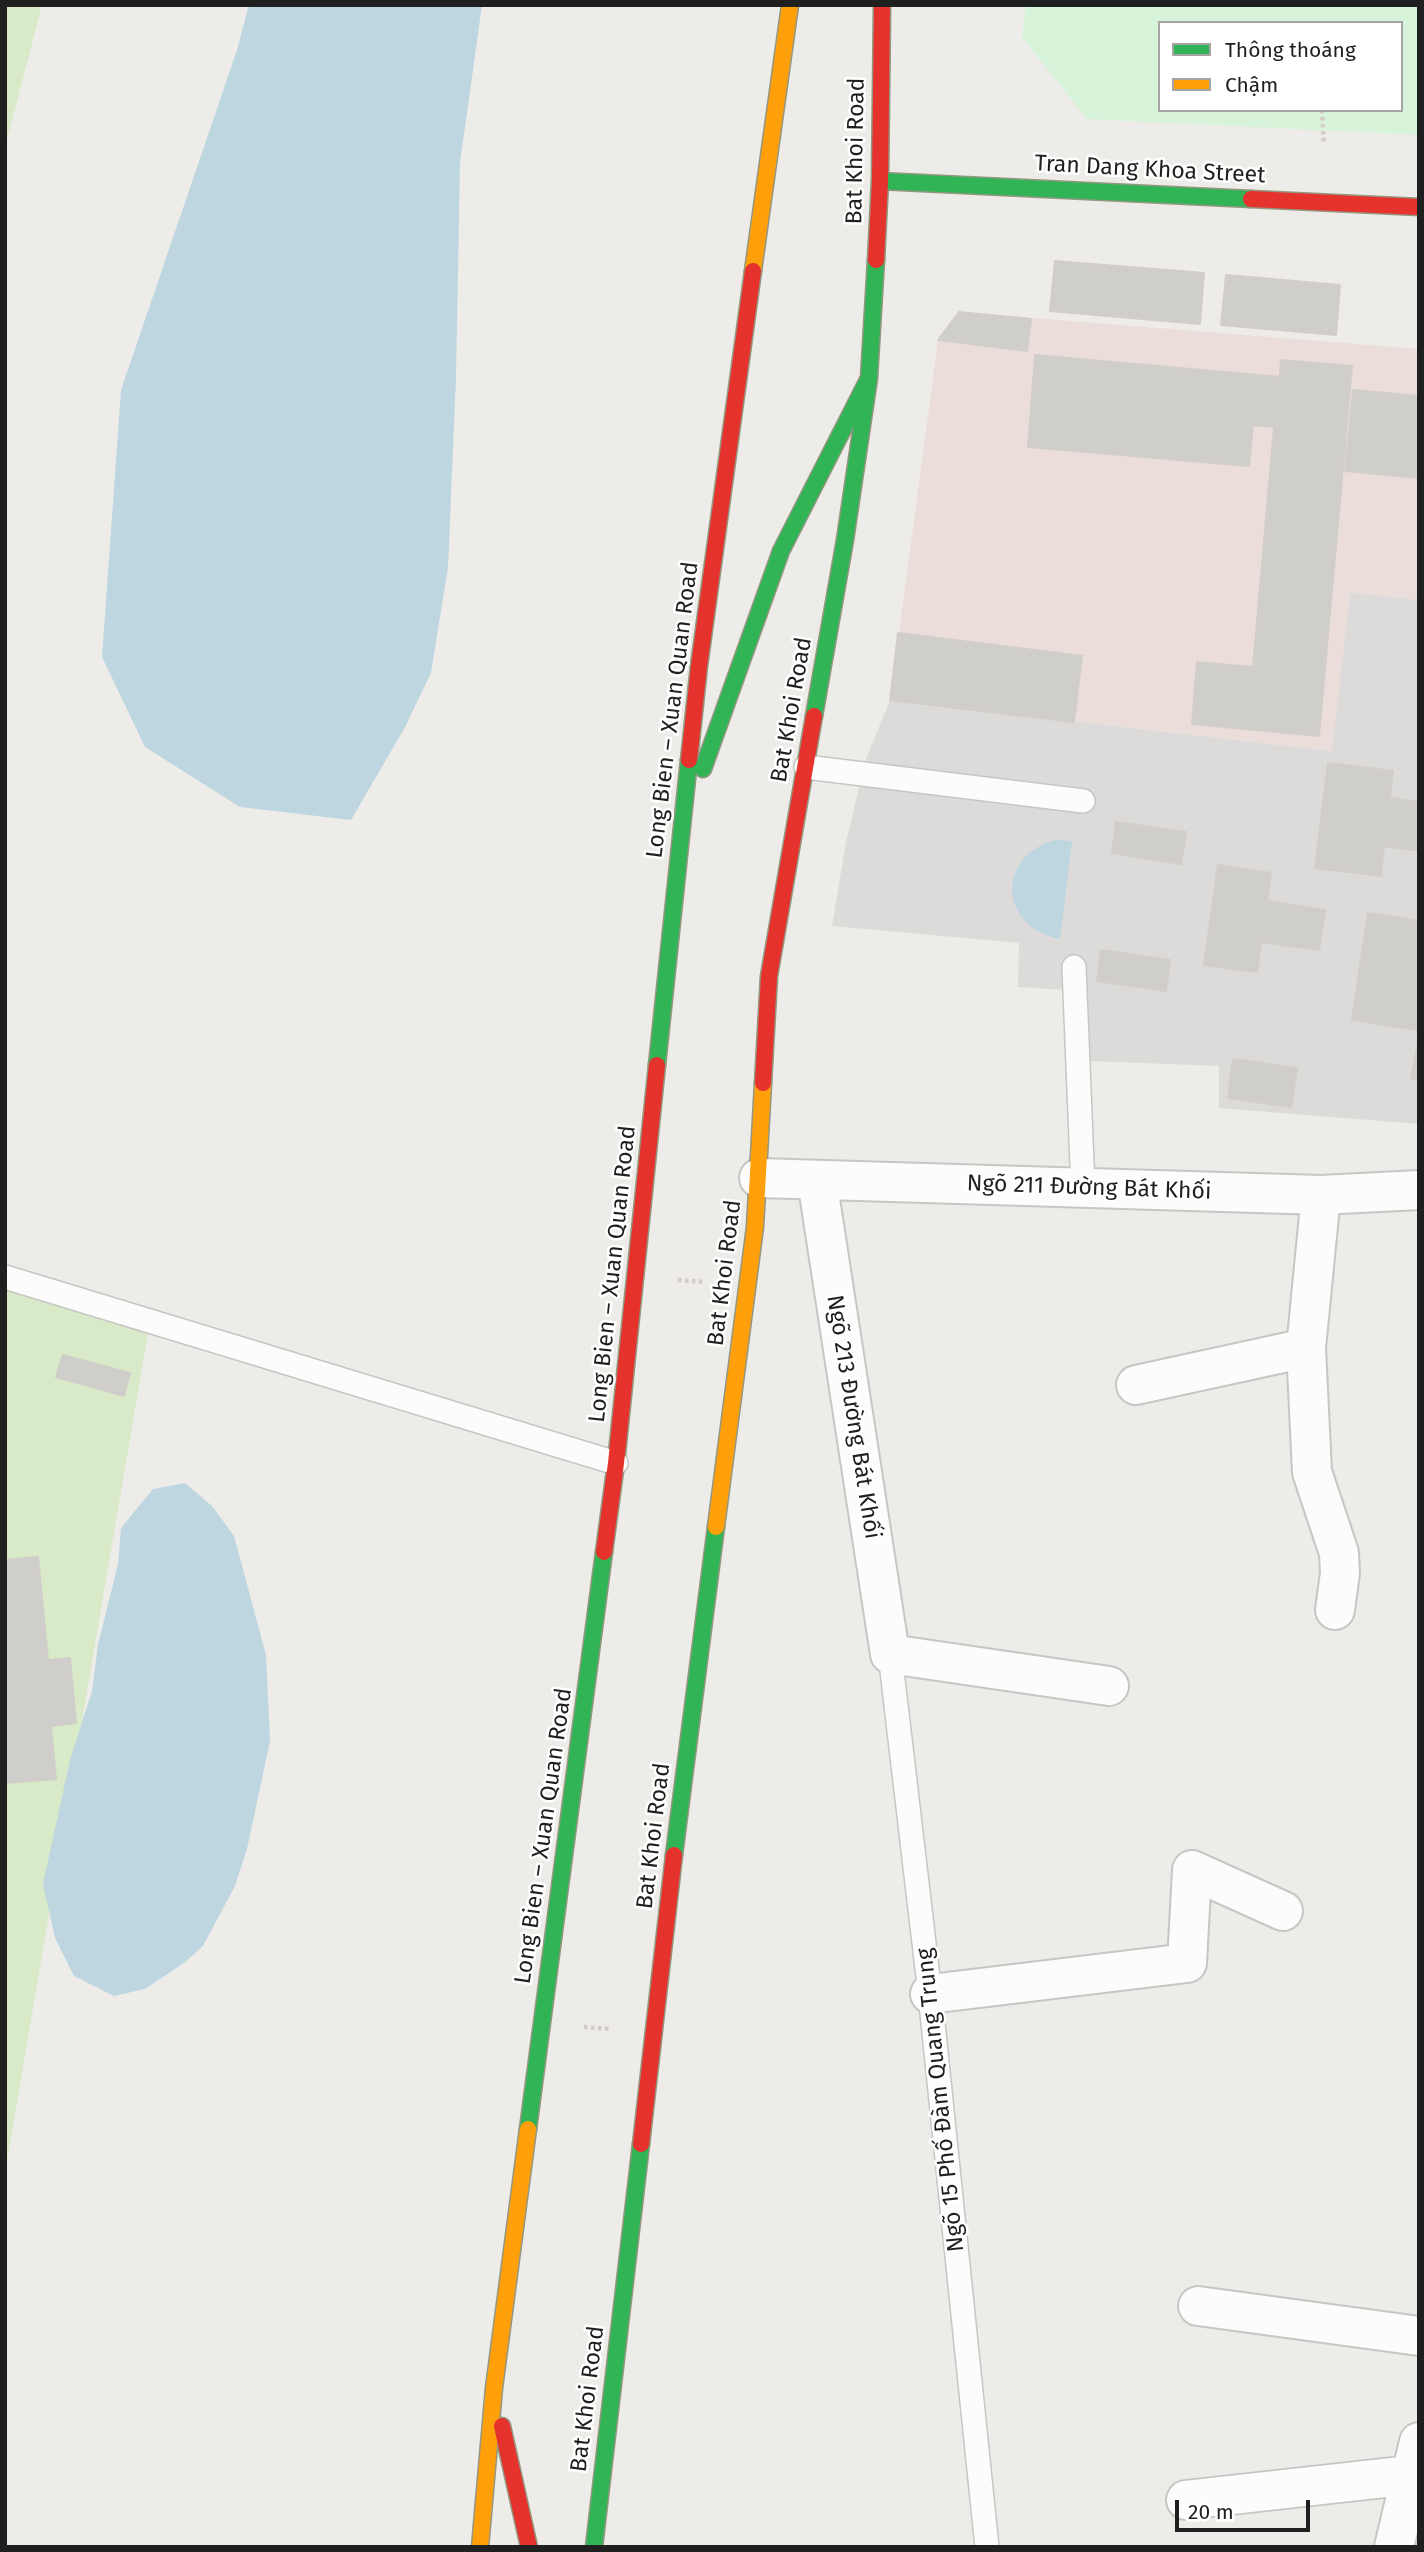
<!DOCTYPE html>
<html>
<head>
<meta charset="utf-8">
<style>
	body { margin:0 }
	#map { position:relative; width:1424px; height:2552px; overflow:hidden; background:#eeece8; font-family:"Fira Sans",sans-serif }
	canvas { display:block }
	.frame { position:absolute; inset:0; border:7px solid #1f1f1f; pointer-events:none }
	.legend { position:absolute; left:1158px; top:21px; width:245px; height:91px; box-sizing:border-box; background:#fff; border:2px solid #a5a5a5; margin:0; padding:9px 12px; list-style:none; font-size:21px; color:#1f1f1f }
	.legend li { display:flex; align-items:center; gap:14px; height:35px }
	.legend b { width:35px; border:2px solid #a5a5a5 }
	.scale { position:absolute; left:1175px; top:2500px; width:135px; height:32px; box-sizing:border-box; border:4px solid #1f1f1f; border-top:0; padding-left:9px; font-size:21px; line-height:24px; white-space:nowrap; color:#1f1f1f; -webkit-text-stroke:5px #fff; paint-order:stroke }
</style>
</head>
<body>
<div id="map">
<canvas width="1424" height="2552"></canvas>
<div class="frame"></div>
<ul class="legend">
<li><b style="height:9px;background:#30b455"></b>Thông thoáng</li>
<li><b style="height:9px;background:#ff9f0a"></b>Chậm</li>
</ul>
<div class="scale">20 m</div>
</div>
<script>
const g = document.querySelector('canvas').getContext('2d');
g.lineJoin = 'round';
function fillPath(path, color) { g.fillStyle = color; g.fill(path, 'evenodd'); }
function trace(path, color, width, dash) { g.strokeStyle = color; g.lineWidth = width; g.lineCap = dash ? 'butt' : 'round'; g.setLineDash(dash || []); g.stroke(path); }
function drawText(font, color, halo, rows, align = 'center') {
  g.font = font + ' "Fira Sans",sans-serif'; g.lineWidth = 5; g.setLineDash([]); g.textBaseline = 'middle'; g.strokeStyle = halo; g.fillStyle = color; for (const [text, x, y, turn = 0] of rows) {
    g.save(); g.translate(x, y); g.rotate((+turn || 0) * Math.PI / 180); g.textAlign = isNaN(turn) ? turn : align; if (halo) g.strokeText(text, 0, 0); g.fillText(text, 0, 0); g.restore();
  }
}
fillPath(new Path2D(`
	M959,312l460,37v251l-69,-8 -17,159 -443,-51 48,-360z`), '#ebdeda');
fillPath(new Path2D(`
	M1350,592l69,8v524l-200,-16v-42l-129,-5 -15,-63 -9,-8 -48,-3 1,-44 -187,-17 14,-84 20,-83 24,-59 442,51z`), '#dcdbd9');
fillPath(new Path2D(`
	M5,5h37l-37,142z
	M5,1276l145,45 -145,852z`), '#d8eac8');
fillPath(new Path2D(`
	M1026,5h393v130l-332,-16 -65,-82zM1160,23h241v87h-241z`), '#d7f3d9');
fillPath(new Path2D(`
	M249,5h233l-22,158 -4,214 -8,190 -17,106 -27,56 -53,91 -111,-13 -95,-60 -43,-90 19,-267 116,-340z
	M1056,840l16,1 -12,98c-61,-12 -65,-83 -4,-99z
	M185,1483l27,23 22,30 32,119 4,86 -23,108 -12,37 -32,60 -19,17 -39,26 -31,7 -40,-20 -19,-38 -12,-54 27,-124 22,-69 6,-46 20,-81 3,-36 32,-39z`), '#bdd6e0');
const building = new Path2D(`
	M1055,261l149,12 -4,51 -150,-13z
	M1226,275l114,10 -4,50 -115,-10z
	M959,312l72,7 -4,32 -89,-11z
	M1035,355l245,22 1,-17 71,6 -33,370 -127,-12 5,-62 56,5 21,-240 -21,-2 -4,41 -221,-19z
	M1353,390l66,6v82l-74,-7z
	M898,633l184,23 -8,66 -184,-22z
	M1328,763l65,8 -3,27 29,4v49l-35,-5 -3,30 -66,-8z
	M1116,822l70,10 -5,32 -69,-11z
	M1218,865l53,8 -4,28 58,9 -6,40 -58,-8 -4,30 -53,-7z
	M1368,913l51,8v109l-67,-10z
	M1101,950l69,10 -4,31 -69,-10z
	M1419,1038v42l-8,-2z
	M1233,1059l64,9 -6,39 -63,-9z
	M63,1355l67,18 -6,23 -68,-19z
	M38,1557l10,103 22,-2 6,65 -25,3 5,53 -51,4v-223z`);
fillPath(building, '#d0cecb');
trace(building, '#d1ceca', 2);
const lane = new Path2D(`
	M806,767l277,34
	M1074,967l9,221
	M5,1277l611,186
	M890,1654l40,340 57,553`);
const street = new Path2D(`
	M759,1178l562,17 98,-5
	M817,1180l73,474 219,32
	M1321,1195l-15,153 6,124 27,81 1,20 -5,37
	M1136,1385l170,-37
	M930,1994l257,-31 5,-93 91,41
	M1198,2306l221,30
	M1186,2500l225,-25
	M1394,2547l25,-105`);
const fast = new Path2D(`
	M880,181l371,18
	M814,716l31,-176 24,-162 7,-118
	M703,769l78,-218 88,-173
	M657,1065l32,-305
	M674,1855l42,-328
	M528,2129l76,-577
	M594,2547l47,-403`);
const slow = new Path2D(`
	M753,271l37,-266
	M716,1527l39,-300 8,-144
	M480,2547l14,-159 34,-259`);
const jam = new Path2D(`
	M1251,199l168,8
	M876,260l4,-79 2,-176
	M689,760l10,-94 54,-395
	M763,1083l6,-107 45,-260
	M604,1552l12,-89 41,-398
	M641,2144l33,-289
	M502,2426l27,121`);
trace(lane, '#c6c6c4', 26);
trace(street, '#c6c6c4', 42);
trace(fast, '#949781', 19);
trace(slow, '#949781', 19);
trace(jam, '#949781', 19);
trace(new Path2D(`
	M1322,110l2,35
	M678,1280l26,2
	M584,2027l27,2`), '#d7cbc8', 4.5, [3.5, 3.5]);
trace(lane, '#fcfcfc', 23);
trace(street, '#fcfcfc', 38);
trace(fast, '#30b455', 16);
trace(slow, '#ff9f0a', 16);
trace(jam, '#e5322d', 16);
drawText('23px', '#1f1f1f', '#fff', [
	["Bat Khoi Road",856,151,-89],
	["Tran Dang Khoa Street",1150,170,3],
	["Long Bien – Xuan Quan Road",673,710,-83],
	["Bat Khoi Road",792,710,-80],
	["Ngõ 211 Đường Bát Khối",1089,1188,2],
	["Bat Khoi Road",725,1273,-83],
	["Long Bien – Xuan Quan Road",613,1274,-84],
	["Ngõ 213 Đường Bát Khối",853,1417,81],
	["Long Bien – Xuan Quan Road",544,1836,-82],
	["Bat Khoi Road",654,1836,-83],
	["Ngõ 15 Phố Đàm Quang Trung",941,2100,-96],
	["Bat Khoi Road",588,2399,-83]
]);
</script>
</body>
</html>
